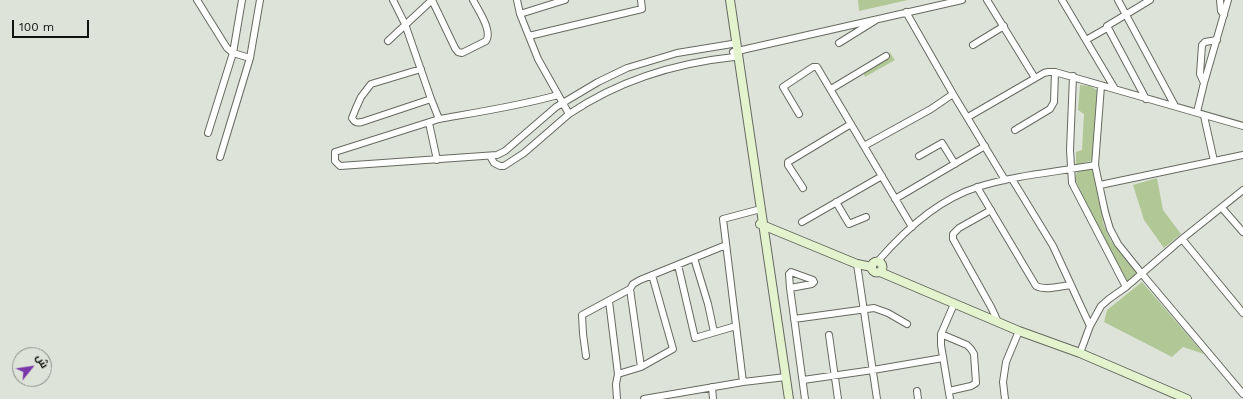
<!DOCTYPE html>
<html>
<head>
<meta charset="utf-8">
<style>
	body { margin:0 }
	#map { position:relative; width:1243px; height:399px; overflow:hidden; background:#dee3d9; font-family:"Work Sans",Cairo,sans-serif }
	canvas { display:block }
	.north { position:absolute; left:12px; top:347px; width:40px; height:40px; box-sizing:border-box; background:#dee3d9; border:1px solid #8c8f88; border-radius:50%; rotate:60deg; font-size:11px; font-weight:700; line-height:16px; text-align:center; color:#11120f }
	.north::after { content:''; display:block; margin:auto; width:14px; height:18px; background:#7b37aa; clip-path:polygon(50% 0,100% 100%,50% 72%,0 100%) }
	.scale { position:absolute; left:12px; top:20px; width:77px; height:18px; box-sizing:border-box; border:2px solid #11120f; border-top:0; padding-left:5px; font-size:12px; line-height:14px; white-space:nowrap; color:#11120f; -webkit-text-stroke:3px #dee3d9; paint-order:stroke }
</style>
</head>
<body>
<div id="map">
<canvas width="1243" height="399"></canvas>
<div class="north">ش</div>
<div class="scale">100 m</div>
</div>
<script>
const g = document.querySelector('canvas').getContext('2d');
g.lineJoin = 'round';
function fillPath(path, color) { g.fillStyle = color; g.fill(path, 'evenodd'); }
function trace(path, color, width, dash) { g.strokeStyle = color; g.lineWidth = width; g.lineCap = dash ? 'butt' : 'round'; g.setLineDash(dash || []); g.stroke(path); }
fillPath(new Path2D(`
	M858,0h50l-49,11z
	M890,53l5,7 -30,17 -3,-8z
	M1080,85l10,1 7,4 -4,70 -17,5v-13l6,-2 2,-36 -6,-4z
	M1092,169l12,57 7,15 27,33 -12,9 -24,-47 -27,-57 2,-7z
	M1157,178l6,32 18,24 -17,14 -20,-28 -11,-35z
	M1142,282l62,72 -21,-7 -11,10 -68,-35 3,-12z`), '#b1c896');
const street = new Path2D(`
	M197,0l30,48 6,5 17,5
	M393,0l12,24 26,75 8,20 -104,33v9l5,5 157,-11 8,-4 51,-44 42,-25 29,-14 50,-15 55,-9
	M432,0l23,48 3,4 4,1 24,-12c7,-10 -8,-31 -13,-41
	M517,0l3,14
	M565,0l-45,14 18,45 31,55c49,-33 107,-51 165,-57
	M987,0l48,78
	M1062,0l53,89
	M1118,0l57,106
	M1220,0l1,11 3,4
	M906,12l47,82 52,86
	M529,36l113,-27 -1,-9
	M1086,40l21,-12
	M388,41l44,-41
	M839,43l37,-23
	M973,45l31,-19
	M733,52l229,-52
	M421,69l-50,15 -10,13 -5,11 -4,10c3,5 5,5 10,4l69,-23
	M1073,76l-3,74 2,33 54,104
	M1204,83l-4,-9 2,-29 3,-3 12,-2
	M1101,86l-6,79 10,47 5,17 8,15 24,30 101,120
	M831,89l55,-33
	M1146,99l-39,-73 43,-26
	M1197,112l7,-29 24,-83
	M799,114l-16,-27 30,-20h4l95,160
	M1204,116l10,45
	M968,117l76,-44 4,-1h7l188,54
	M439,119c40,-7 80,-13 119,-24
	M429,123l8,37
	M1015,130l35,-21 4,-7 1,-30
	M208,133l25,-80 9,-53
	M864,146l67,-37 22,-15
	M490,156l4,7 6,3h4l20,-13 45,-39
	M919,156l23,-13 13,21
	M220,157l30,-99 10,-58
	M1012,179l41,67 37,80
	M1100,185l143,-30
	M977,187l59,99c10,5 25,0 35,-1
	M803,188l-15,-23v-3l63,-38
	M895,199l90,-53
	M836,202l13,22 17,-7
	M1222,208l21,24
	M991,210l-32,18 -6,6v5l38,68 7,15
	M802,222l80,-46
	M1182,239l61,74
	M694,258l14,46 6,28
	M878,261c26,-30 61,-62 100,-74 38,-12 79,-15 117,-22
	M857,264l20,135
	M678,265l17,73 41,-12
	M790,288l22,-4 2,-2 -1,-2 -22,-8 -2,2 1,14 15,111
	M630,289l11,78
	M609,301l9,73 -2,10 1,15
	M794,319l80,-11 14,5 19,11
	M941,334l26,11 4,4 3,5 2,29 -5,3 -22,5
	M829,335l9,64
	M1080,353l10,-27 11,-20 8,-7 17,-12 56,-48 61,-49
	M586,356l-3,-22 -1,-19 48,-26 3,-5 7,-4 86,-35
	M618,374l23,-7 32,-18 -21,-74
	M803,380l70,-10 70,-12
	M743,382l-20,-163 34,-9
	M712,387l1,12
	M917,391l1,8
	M644,399l99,-17 43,-5
	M950,399l-9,-54v-11l13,-30
	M1005,399l-2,-17 3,-20 13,-31`);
const secondary = new Path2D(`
	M730,0l59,399
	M760,224l97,40 15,3
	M871.5 267a5.5 5.5 0 1 1 11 0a5.5 5.5 0 1 1-11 0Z
	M880,272l139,59 61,22 107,46`);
trace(street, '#666a61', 8);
trace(secondary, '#666a61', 10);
trace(street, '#fff', 6);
trace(secondary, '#e3f3cd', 8);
</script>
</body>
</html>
